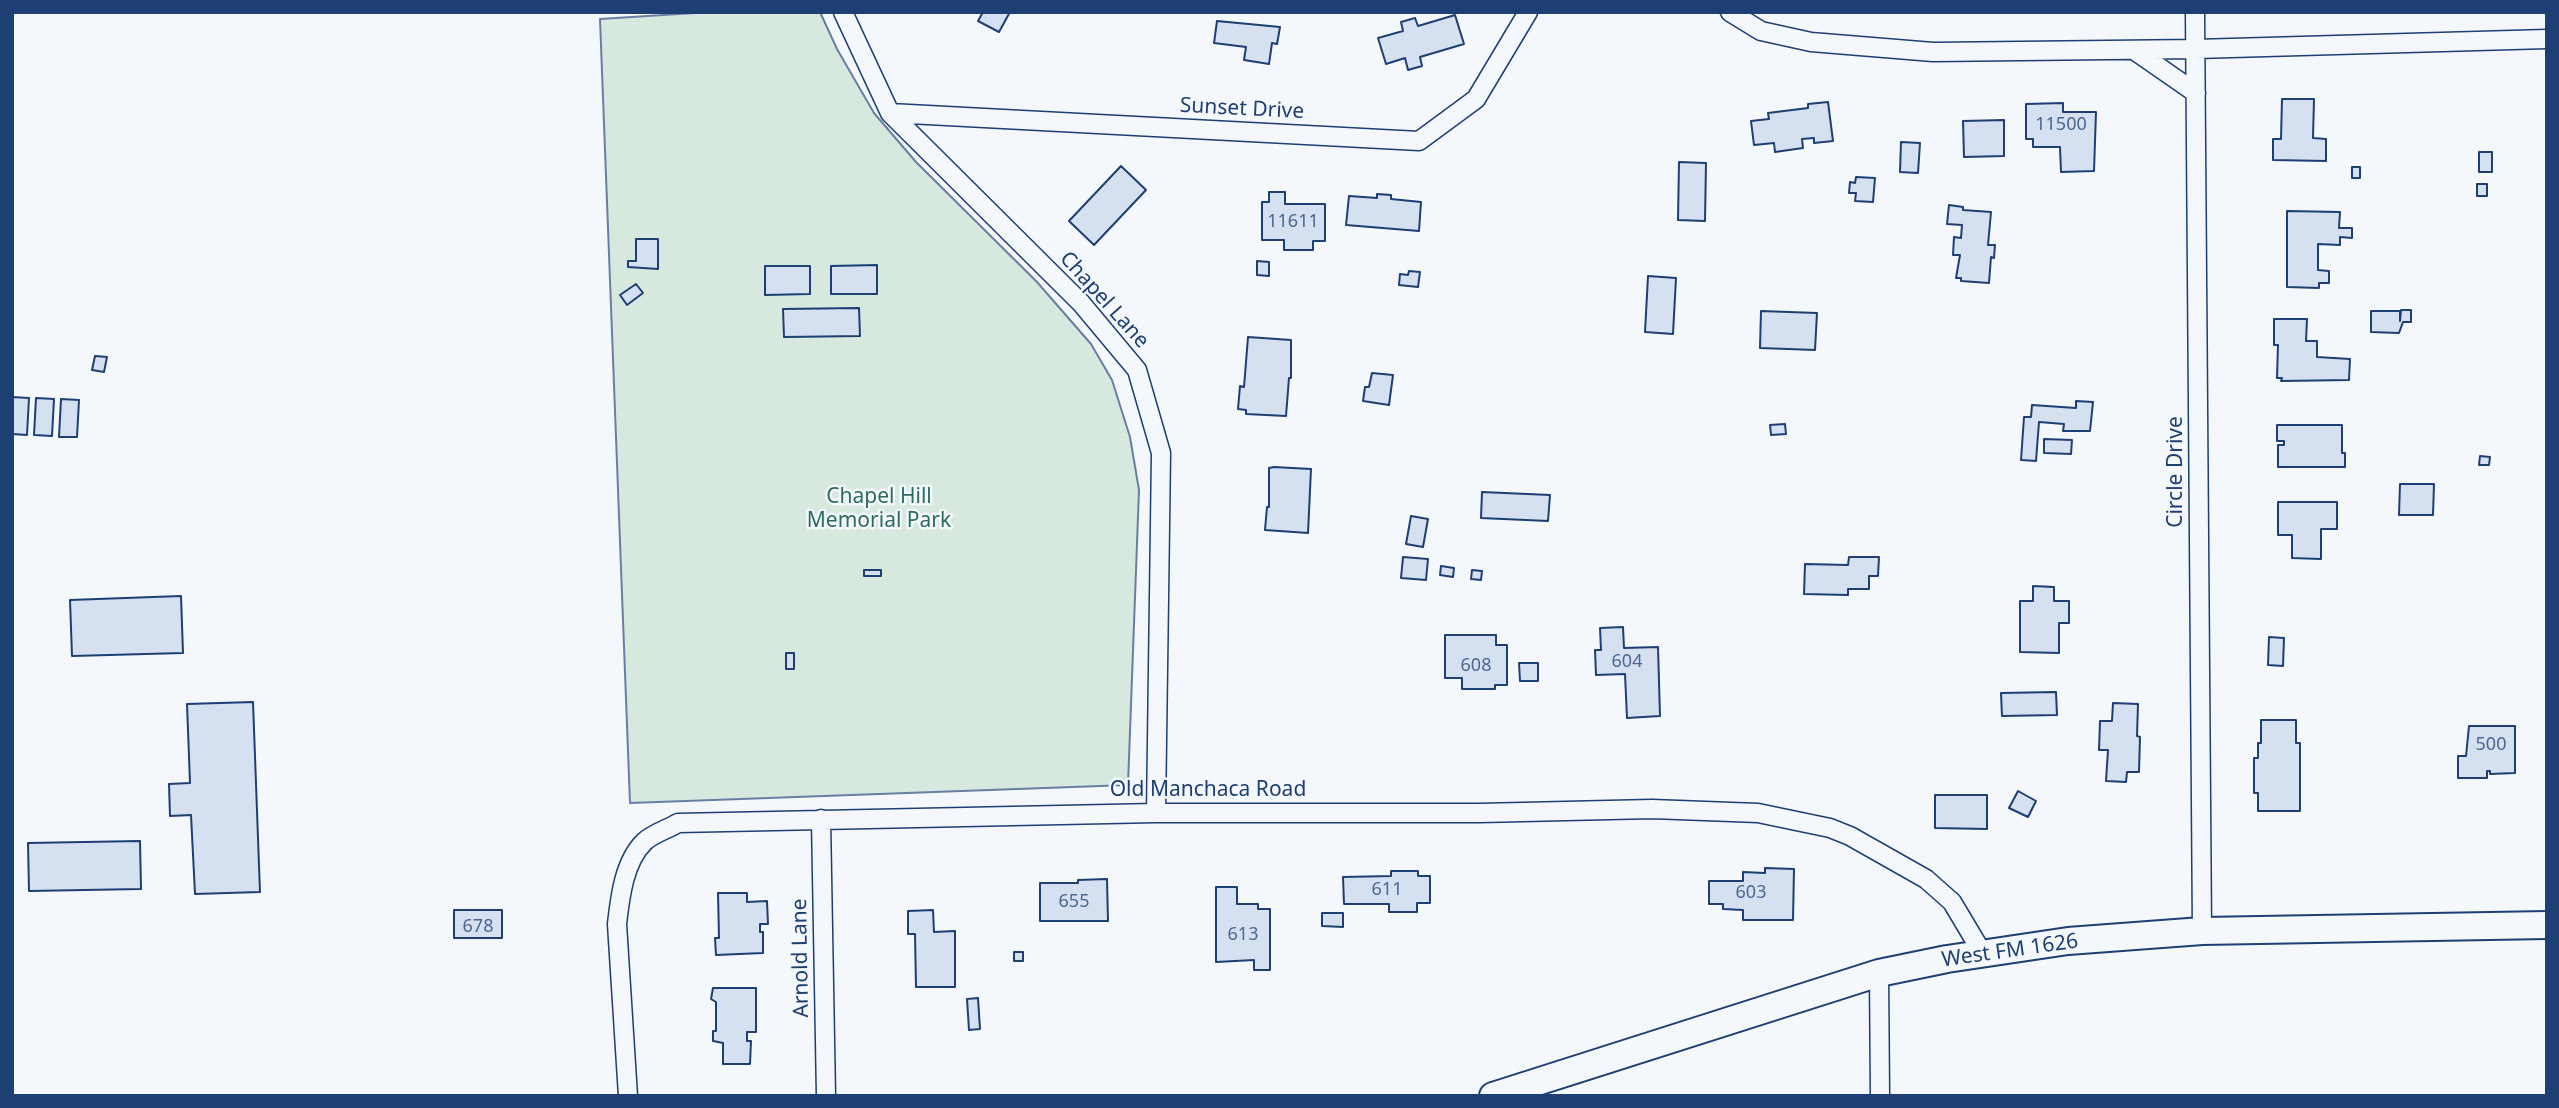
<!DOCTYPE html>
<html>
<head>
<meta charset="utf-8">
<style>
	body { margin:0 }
	#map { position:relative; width:2559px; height:1108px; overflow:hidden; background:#f4f7fb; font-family:"Noto Sans",sans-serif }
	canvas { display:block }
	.frame { position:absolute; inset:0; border:14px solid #1d3f73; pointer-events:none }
</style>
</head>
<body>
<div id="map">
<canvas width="2559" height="1108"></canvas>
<div class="frame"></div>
</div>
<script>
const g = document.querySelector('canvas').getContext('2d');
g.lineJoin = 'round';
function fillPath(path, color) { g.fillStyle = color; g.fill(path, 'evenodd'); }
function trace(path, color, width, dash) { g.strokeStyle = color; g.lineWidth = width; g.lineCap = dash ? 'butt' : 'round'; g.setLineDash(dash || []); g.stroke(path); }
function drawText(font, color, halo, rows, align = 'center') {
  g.font = font + ' "Noto Sans",sans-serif'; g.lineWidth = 5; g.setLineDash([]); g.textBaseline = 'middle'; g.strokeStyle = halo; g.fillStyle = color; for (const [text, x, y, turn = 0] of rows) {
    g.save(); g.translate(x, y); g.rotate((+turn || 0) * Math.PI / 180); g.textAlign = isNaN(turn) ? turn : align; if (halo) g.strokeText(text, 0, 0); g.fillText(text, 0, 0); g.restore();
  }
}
const green = new Path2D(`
	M711,12h109l17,37 37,64 42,49 121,120 54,62 21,36 18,57 9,53 -11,295 -498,18 -30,-784z`);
fillPath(green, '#d7e8df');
trace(green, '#687fa3', 2);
const building = new Path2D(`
	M983,12h27l-11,20 -21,-11z
	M1455,15l9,29 -44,13 2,9 -14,4 -3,-12 -19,6 -8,-26 25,-7 -2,-9 14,-4 3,8z
	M1217,21l63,6 -3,17 -5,-1 -3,21 -25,-4 2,-13 -32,-4z
	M2282,99h32l-1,39 13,1v22l-53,-1v-21h8z
	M1828,102l5,39 -19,2v-5l-12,1 1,9 -28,4 -1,-9 -20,2 -3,-24 18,-2 -1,-6 40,-5v-4z
	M2063,103v9h33l-2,59 -33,1 -1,-25h-27v-8h-7v-35z
	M2004,120v36l-40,1 -1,-36z
	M1901,142l19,1 -2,30 -18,-1z
	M2479,152h13v20h-13z
	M1679,162l27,1 -1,58 -27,-1z
	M1121,166l25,24 -52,55 -25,-24z
	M2352,167h8v11h-8z
	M1856,177l19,1 -2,24 -18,-1 1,-8h-7l1,-11 5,1z
	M2477,184h10v12h-10z
	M1269,192h16v12h40v37h-12v9h-29v-10h-22v-38h7z
	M1377,194l14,1v4l30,3 -2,29 -73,-6 3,-29 28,2z
	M1949,205l14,2v3l28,2 -3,33h7l-1,13 -3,-1 -2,26 -28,-2v-3h-5l4,-23h-7l1,-18 7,1 1,-13 -15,-1z
	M2287,211l53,1 -1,16h13v10l-12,-1v8l-22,-1v26l11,1v12h-10v5l-32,-1z
	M636,239h22v30l-30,-2v-6h8z
	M1257,261l12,1v14l-12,-1z
	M877,265v29h-46v-28z
	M765,266h45v28l-45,1z
	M1409,271l11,1 -2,15 -19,-2 1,-11 8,1z
	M1648,276l28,2 -3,56 -28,-2z
	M636,284l7,9 -16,12 -7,-10z
	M859,308l1,28 -76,1 -1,-28z
	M2401,310h10v12h-8l-4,11 -28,-1v-21h29v10z
	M1761,311l56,2 -2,37 -55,-2z
	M2274,319h33l-1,22h11v16l33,2 -1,21 -68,1 1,-3h-5l1,-33h-4z
	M1248,337l43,3v38h-2l-3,38 -40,-2v-4l-8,-1 2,-23 4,1z
	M95,356l12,1 -3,15 -12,-2z
	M1372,373l21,2 -4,30 -26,-4 2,-14h4z
	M12,397l17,1 -2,37 -15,-1z
	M36,398l18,1 -2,37 -18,-1z
	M61,399l18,1 -2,37h-18z
	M2076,401l17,1 -3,29h-27l1,-7 -25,-2 -3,39 -15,-1 3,-43h7l1,-12 44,3z
	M1785,424l1,10 -15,1 -1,-10z
	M2277,425h65v28h3v14h-67v-22h6v-4h-7z
	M2044,439l28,1 -1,14 -27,-1z
	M2480,456l10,1 -1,8h-10z
	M1274,467l37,2 -3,64 -43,-3 2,-23h2v-39z
	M2400,484h34l-1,31h-34z
	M1482,492l68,3 -2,26 -67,-3z
	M2278,502h59v27h-16v30l-29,-1v-23h-14z
	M1411,516l17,3 -5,28 -17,-3z
	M1403,557l25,2 -2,21 -25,-2z
	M1849,557h30l-1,19h-9v13h-21v6l-44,-1 1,-30 43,1z
	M1441,566l13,2 -1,9 -13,-2z
	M864,570h17v6h-17z
	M1472,570l10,1 -1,9 -10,-1z
	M2033,586l21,1v14h15v22h-10v30l-39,-1v-51h13z
	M181,596l2,57 -111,3 -2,-56z
	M1623,627l1,21 34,-1 2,69 -33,2 -2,-44 -29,1 -1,-25h6l-1,-22z
	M1445,635h51v10h11v40h-12v4h-33v-11h-17z
	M2269,637l15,1 -1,28 -15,-1z
	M786,653h8v16h-8z
	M1519,663h19v18h-18z
	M2056,692l1,23 -55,1 -1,-23z
	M253,702l7,190 -65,2 -4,-79 -21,1 -1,-32 21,-1 -3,-79z
	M2113,703l25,1 -1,32 3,1 -1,35h-12l-1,10 -20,-1 2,-31h-9l1,-29h12z
	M2261,720h35v23h4v68h-42v-18h-4v-35h4v-15h3z
	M2469,726h46v47l-25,1v-3h-3v7h-29v-22h8z
	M2018,791l18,10 -8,16 -19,-9z
	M1935,795h52v34l-52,-1z
	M140,841l1,48 -112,2 -1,-48z
	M1765,868l29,1 -1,51h-50v-10l-20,-1v-5h-14v-23h34v-9l22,1z
	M1391,871h27v5h12v27h-13v9h-28v-8h-45l-1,-27 48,-1z
	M1107,879l1,42h-68v-38h38v-3z
	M1216,887h21v17h21v5h12v61h-16v-10l-38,2z
	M718,893h29v9l20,-1 1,23h-8v8h3v21l-47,2 -1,-17h4z
	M454,910h48v28h-48z
	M933,910l1,22 21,-1v56h-39l-1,-53h-7v-23z
	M1322,913h21v14l-21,-1z
	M1014,952h9v9h-9z
	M713,988h43v44h-9v9h4l-1,23h-27v-21l-10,-2v-10h3v-29l-5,-3z
	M978,998l2,31 -11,1 -2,-31z`);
fillPath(building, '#d5e0f0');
trace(building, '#1d3f73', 2);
const minor = new Path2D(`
	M843,12l47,101 191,190 56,67 24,83 -5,360
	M1730,12l31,19 50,11 122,10 263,-3 351,-10
	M2195,12l7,919
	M2134,50l62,43
	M890,113l529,28 57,-42 52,-87
	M821,819l5,277
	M1879,973l1,123
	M628,1096l-11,-172c3,-27 7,-62 27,-82 8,-8 24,-13 34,-19l478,-10h324l172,-4 106,4 72,15 20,8 76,43 26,23 31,52`);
const secondary = new Path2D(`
	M1493,1096l386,-123 68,-14 121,-18 134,-10 345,-6`);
trace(minor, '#1d3f73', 21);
trace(secondary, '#1d3f73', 30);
trace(minor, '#f4f7fb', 18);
trace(secondary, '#f4f7fb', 26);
drawText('18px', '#4b6792', null, [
	["11500",2061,125],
	["11611",1293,222],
	["604",1627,662],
	["608",1476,666],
	["500",2491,745],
	["611",1387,890],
	["603",1751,893],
	["655",1074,902],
	["678",478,927],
	["613",1243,935]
]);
drawText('21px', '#1d3f73', '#f4f7fb', [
	["Sunset Drive",1242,109,3],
	["Chapel Lane",1104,300,48],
	["Circle Drive",2176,472,-90],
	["Old Manchaca Road",1208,790],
	["West FM 1626",2010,951,-8],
	["Arnold Lane",801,958,-91]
]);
drawText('21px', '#2c6c60', '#f4f7fb', [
	["Chapel Hill",879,497],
	["Memorial Park",879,521]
]);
</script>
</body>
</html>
